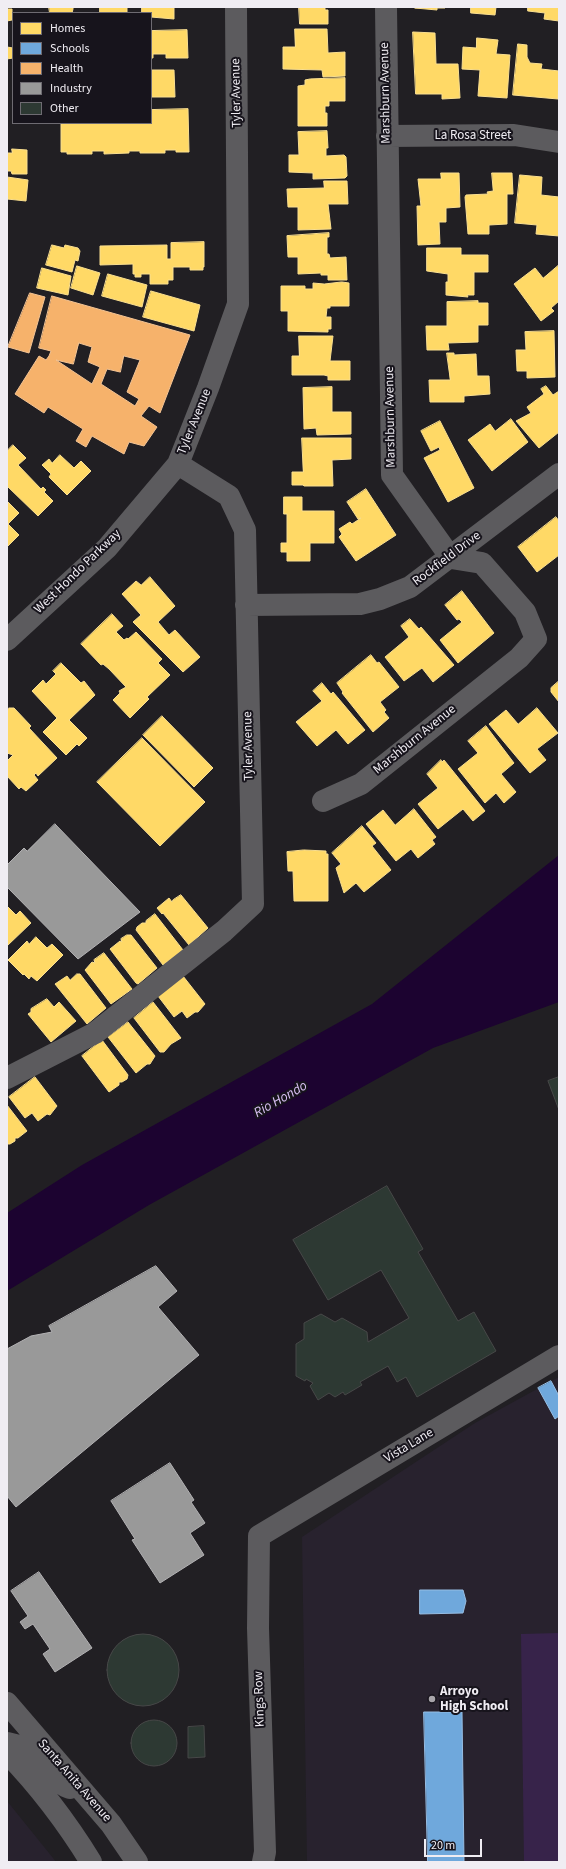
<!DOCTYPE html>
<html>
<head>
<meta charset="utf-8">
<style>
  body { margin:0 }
  #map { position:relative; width:566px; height:1869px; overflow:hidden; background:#211f23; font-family:"Source Sans 3",sans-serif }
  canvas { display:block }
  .frame { position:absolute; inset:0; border:8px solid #f0edf3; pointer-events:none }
  .legend { position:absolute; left:12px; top:12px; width:140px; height:112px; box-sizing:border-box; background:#17141c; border:1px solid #6e6b72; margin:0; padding:5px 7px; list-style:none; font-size:12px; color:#f0edf3 }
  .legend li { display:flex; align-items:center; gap:8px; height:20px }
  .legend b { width:20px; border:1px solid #6e6b72 }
  .scale { position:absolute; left:424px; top:1839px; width:58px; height:18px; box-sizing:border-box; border:2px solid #f0edf3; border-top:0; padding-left:5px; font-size:12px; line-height:14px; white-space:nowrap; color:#f0edf3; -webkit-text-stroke:3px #17141c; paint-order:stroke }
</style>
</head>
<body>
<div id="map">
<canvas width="566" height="1869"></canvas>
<div class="frame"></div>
<ul class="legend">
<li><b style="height:11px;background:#ffd966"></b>Homes</li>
<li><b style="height:11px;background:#6fa8dc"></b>Schools</li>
<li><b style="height:11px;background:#f6b26b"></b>Health</li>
<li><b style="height:11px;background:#999"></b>Industry</li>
<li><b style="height:11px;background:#2d3933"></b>Other</li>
</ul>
<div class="scale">20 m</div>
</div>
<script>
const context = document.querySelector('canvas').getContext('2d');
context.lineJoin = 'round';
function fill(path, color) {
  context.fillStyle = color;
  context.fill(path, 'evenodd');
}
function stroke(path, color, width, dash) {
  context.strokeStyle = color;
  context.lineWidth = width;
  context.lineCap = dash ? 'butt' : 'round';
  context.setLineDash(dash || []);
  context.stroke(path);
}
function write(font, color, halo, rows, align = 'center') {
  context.font = font + ' "Source Sans 3",sans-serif';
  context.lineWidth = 4;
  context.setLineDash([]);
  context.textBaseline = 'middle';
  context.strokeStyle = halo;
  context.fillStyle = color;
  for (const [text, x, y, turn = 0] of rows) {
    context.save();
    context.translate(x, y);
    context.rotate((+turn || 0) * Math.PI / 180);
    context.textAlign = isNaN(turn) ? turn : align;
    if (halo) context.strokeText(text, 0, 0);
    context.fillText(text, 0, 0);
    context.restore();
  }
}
fill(new Path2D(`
  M559,1377V1862H307L302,1537L475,1423Z
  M7,1801L53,1858L56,1862H7Z`), '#28222e');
fill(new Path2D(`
  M559,1633V1862H524L521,1634Z`), '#37234a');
fill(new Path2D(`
  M559,855V1002L433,1048L149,1205L7,1291V1213L82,1165L372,1004Z`), '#1c0330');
const homes = new Path2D(`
  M49,7H73V9L72,13H50Z
  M100,7H127V13H100Z
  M142,7H174V19L151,17V13H142Z
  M299,7H325V10H328V24H300Z
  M445,7V8H437V10L415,8Z
  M471,7H496L495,15L471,13Z
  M528,7H559V21L544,19L545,13L528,11Z
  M7,9H12V20L7,21V29Z
  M295,29H327L328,53L345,52V76L323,77L322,70L283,69V47H295Z
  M187,30L188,58H166V54H153V58H151V31Z
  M413,32L435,33L436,64H458L460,98L442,99V94H416Z
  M477,38L498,40L496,54L510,55L507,98L478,96L480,70L462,69L463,47L476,48Z
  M518,44L527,45V57L530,63L542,64L541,69L559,71L558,99L513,95Z
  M7,47L13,48V58L7,59Z
  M151,70H174L175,97H151Z
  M345,78V101H329V106H325V113H327V126H298V86L305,85V80L310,79Z
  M188,109L189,152H176V150H165V153H140V151H129V153L104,154V151H92V154H67V152H61V123H151V110Z
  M327,131L328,148H326V156L344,155L346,157L347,176L345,178L313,179V173L289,172V155H299L298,132Z
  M12,149L27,150V174H12L11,171H7V153H12Z
  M441,173H459L460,207L446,208V222H439L440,244L418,245L417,206H421L418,179H441Z
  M492,173H512L513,194H507V224L489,225V234H468L465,197L466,195L488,194L487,192L493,191Z
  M520,175L542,177L541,195L559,197V236L536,234L537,225L515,223Z
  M7,177L28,180L26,201L7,199Z
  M324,181H347L348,204H328L331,229L298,230V207H288L287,189L324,188Z
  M329,233V237H327V254H329L330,258L346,257L347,280H328V275H321V273L298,274V257H288L287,236Z
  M204,242V267H203V270H190V267H173V280H168V284H150V274H141V277H135V274H133V264L100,265V246L167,245V259H171V243Z
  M52,245L64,248L65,245L78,248L80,251L78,261L75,260L72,272L46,265Z
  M427,248H461V255H488V272H474V295H467L468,297L446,295V282H448V274L427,271Z
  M559,265V301L551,308L554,311L541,321L514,284L535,268L543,278Z
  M77,266L100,273L93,295L71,288Z
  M42,268L71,276L68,295L37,288Z
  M108,274L147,285L142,307L102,296Z
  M342,282L349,283V306H330V308H327L326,317H331V329H328V332L288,331V311H281V286H305V289H313V283L324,284Z
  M151,291L200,305L194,331L143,317Z
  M478,301V303H488V325H478V342L448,343L449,350H427L426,326H447V302Z
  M554,331L555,377L527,378V371H517L516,350H526L525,332Z
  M299,336H333L330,361H350V380H328V376L324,375H292V356H299Z
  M447,353H454V355L476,354L477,376H489L490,394L464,396V402H430L429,380H450Z
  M546,386L553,395L559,391V432L539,448L516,421L531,413L527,407L544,394L541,389Z
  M332,387V412H351V434L317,435L316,428L304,429L303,388Z
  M511,419L528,442L492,471L468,440L490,424L495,431Z
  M440,421L474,488L448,502L424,458L440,450L439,447L431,451L421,431Z
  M302,438H351V459L332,460L333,486H304L303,485H292V472H303Z
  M13,445L26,458L18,465L41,489L43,487L46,490L44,492L53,501L38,516L7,486V451Z
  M60,455L74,468L81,461L91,471L67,495L49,477L51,474L42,465L49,459L52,463Z
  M366,489L396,535L356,561L339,537L342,534L339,529L350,522L352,524L361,518L358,519L347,502Z
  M284,497H302V511H334V543H310V561H287V552H281V543H287V514H284Z
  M7,501L19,513L8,524L19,535L7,547Z
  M556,517L559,521V555L537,572L518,547Z
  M150,577L175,606L158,622L169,635L175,630L200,657L183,672L133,622L141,615L122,594L136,581L141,585Z
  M462,591L494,633L458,663L440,640L462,622L459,619L457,620L445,605Z
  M112,614L123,626L116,632L124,640L127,638L128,639L136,632L162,659L158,663L170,675L147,697L149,699L130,718L113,700L120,693L119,691L126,687L109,669L103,664L101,665L81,644Z
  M410,619L419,629L421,627L454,665L433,682L422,668L404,681L385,657L409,637L401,626Z
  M371,655L377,663L379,662L399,687L380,702L386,710L384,712L389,718L373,732L342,693L343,692L337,683Z
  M61,663L81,683L84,681L95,695L69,720L87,738L79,746L77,744L66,755L43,732L57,718L32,691L43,680L46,684L56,674L53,671Z
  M559,681V702L551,692V688Z
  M322,683L331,694L333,692L365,730L348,744L336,730L317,746L296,722L322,701L313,691Z
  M9,708H14L31,726L29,728L57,758L38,776L36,773L34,775L38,780L26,791L21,787L19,789L7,776V761L13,755L7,753V710Z
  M537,708L558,733L537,749L546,760L530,773L489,724L506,710L518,724Z
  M162,716L213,768L194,787L143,735Z
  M486,726L514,763L501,774L516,792L504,803L496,793L485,803L458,769L478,753L468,741Z
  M142,738L205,802L160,846L97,782Z
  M441,760L442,762L444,760L485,811L473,821L463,809L438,829L418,804L438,788L427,774Z
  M414,809L436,837L432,840L435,844L418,858L411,849L396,861L366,824L383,810L395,825Z
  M362,826L376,843L372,846L391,870L364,892L356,883L344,893L336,868L341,864L332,853Z
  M304,850L326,851V854H328V901H294L293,871H288L287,852Z
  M181,895L208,928L189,945L163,913L162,914L157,908L169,898L172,902L173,900Z
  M7,906L16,915L20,911L31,923L7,946Z
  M155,914L183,950L163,965L136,930L137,927L142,923H146V921Z
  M127,935H131L157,968L138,984L136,983L110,949L120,941L122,942L121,939Z
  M36,937L47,948L52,944L63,955L37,981L31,976L29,979L24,974L23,975L8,960L27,941L29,944Z
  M104,953L132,989L111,1004L85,970L92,962L95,963L94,960Z
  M77,974H80L106,1008L87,1024L55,984L67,976L70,980Z
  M183,976L205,1004L198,1012H195L187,1018L182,1011L174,1017L158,996Z
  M47,999L54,1007L59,1002L76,1021L51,1042L28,1014L31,1012V1009Z
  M153,1002L181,1038L171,1044L164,1052H160L134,1018Z
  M128,1022L155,1056L150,1064H147L136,1073L108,1037Z
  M102,1040L128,1075L127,1079L122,1082H119V1085L109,1092L82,1056Z
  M35,1077L57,1106L50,1115L47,1114L38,1121L32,1113L25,1118L9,1097Z
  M7,1105L27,1131L18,1138H15V1141L10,1144H7Z`);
fill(homes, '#ffd966');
stroke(homes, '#fadf90', 1);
const schools = new Path2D(`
  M551,1381L559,1396V1416L555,1419L538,1388Z
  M420,1590H463L466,1601L463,1613L420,1614Z
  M424,1712H462L464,1862H428Z`);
fill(schools, '#6fa8dc');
stroke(schools, '#96bde3', 1);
const health = new Path2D(`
  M30,293L45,297L29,353L8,347Z
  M52,296L190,335L160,413L149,406L141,416L157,427L144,446L129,442L124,454L92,436L86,447L76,441L83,429L48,407L44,413L15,394L39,356L46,360L49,356L51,351L39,348ZM79,343L92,347L88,362L100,367L92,384L56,360L73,364ZM124,356L140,360L127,392L139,399L135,406L101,384L107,369L120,372Z`);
fill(health, '#f6b26b');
stroke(health, '#f4c494', 1);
const industry = new Path2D(`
  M55,824L140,912L78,959L7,887V865L24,848L27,851Z
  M156,1266L177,1291L158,1307L199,1355L16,1507L7,1496V1349L31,1336L52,1332L49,1326Z
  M170,1463L194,1500L191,1502L205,1523L190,1533L204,1555L160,1583L132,1540L135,1539L111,1501Z
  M39,1572L92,1648L55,1672L43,1654L50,1649L33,1624L25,1629L20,1622L28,1616L11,1591Z`);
fill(industry, '#999');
stroke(industry, '#b3b2b4', 1);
const building = new Path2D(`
  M559,1077V1110L548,1081Z
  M387,1186L423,1249L418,1252L458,1321L474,1312L496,1351L417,1397L406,1377L397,1382L388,1366L360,1382L362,1385L345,1395L343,1392L335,1397L329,1393L318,1400L310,1386L313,1383L306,1379L305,1381L296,1376V1344L304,1339V1323L321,1314L335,1322L342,1318L367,1332L368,1342L409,1318L381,1270L328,1300L293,1240Z
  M107 1670a36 36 0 1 1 72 0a36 36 0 1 1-72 0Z
  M131 1743a23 23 0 1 1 46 0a23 23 0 1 1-46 0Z
  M204,1726L205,1757L188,1758V1727Z`);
fill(building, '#2d3933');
stroke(building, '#474848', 1);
stroke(new Path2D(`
  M387,136L514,135L559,142
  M246,605L360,604L380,599L410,587L559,474
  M7,640L107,548L178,464L208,388L238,304L236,7
  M323,801L361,784L519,658L536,639L525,612L482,563L451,558L392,475L386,7
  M7,1078L95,1033L224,931L253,904L245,530L229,496L178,464
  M263,1862L265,1852L258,1628L259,1536L559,1356`), '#5c5b5e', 22);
stroke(new Path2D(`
  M7,1703L111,1824L137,1862
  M7,1743L23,1747L45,1771L65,1786L70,1788
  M7,1753C39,1786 67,1823 91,1862`), '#5d5c5f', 22);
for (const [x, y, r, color] of [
  [432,1699,4,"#a8a5aa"]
]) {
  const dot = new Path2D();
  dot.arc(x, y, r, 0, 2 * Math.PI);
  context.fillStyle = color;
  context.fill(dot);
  stroke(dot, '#17141c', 1.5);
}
write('13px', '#f0edf3', '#17141c', [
  ["Tyler Avenue",237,93,-91],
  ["Marshburn Avenue",386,93,-91],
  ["La Rosa Street",473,136],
  ["Marshburn Avenue",391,417,-91],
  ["Tyler Avenue",195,422,-68],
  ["Rockfield Drive",447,559,-37],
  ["West Hondo Parkway",78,572,-44],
  ["Marshburn Avenue",415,740,-39],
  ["Tyler Avenue",249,746,-91],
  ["Vista Lane",409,1446,-31],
  ["Kings Row",260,1699,-92],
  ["Santa Anita Avenue",74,1781,49]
]);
write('bold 13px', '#f0edf3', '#17141c', [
  ["Arroyo",440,1692],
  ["High School",440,1707]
], 'left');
write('italic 14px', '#d9c0f4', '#17141c', [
  ["Rio Hondo",281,1100,-30]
]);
</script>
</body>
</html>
